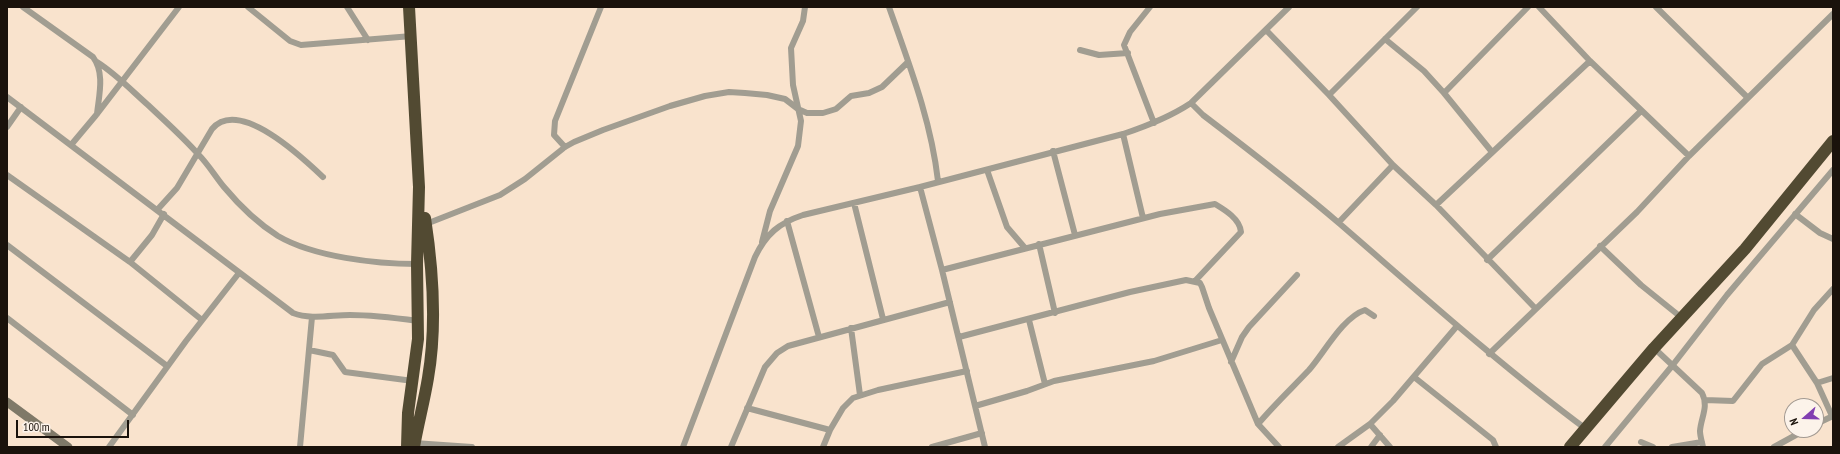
<!DOCTYPE html>
<html>
<head>
<meta charset="utf-8">
<style>
  body { margin:0 }
  #map { position:relative; width:1840px; height:454px; overflow:hidden; background:#f9e3cd; font-family:"PT Sans Narrow",sans-serif }
  canvas { display:block }
  .frame { position:absolute; inset:0; border:8px solid #1a120b; pointer-events:none }
  .north { position:absolute; left:1784px; top:398px; width:40px; height:40px; box-sizing:border-box; background:#fcf3ea; border:1px solid #a29991; border-radius:50%; rotate:250deg; font-size:11px; font-weight:700; line-height:16px; text-align:center; color:#1a120b }
  .north::after { content:''; display:block; margin:auto; width:14px; height:18px; background:#813eb1; clip-path:polygon(50% 0,100% 100%,50% 72%,0 100%) }
  .scale { position:absolute; left:16px; top:420px; width:113px; height:18px; box-sizing:border-box; border:2px solid #1a120b; border-top:0; padding-left:5px; font-size:12px; line-height:14px; white-space:nowrap; color:#1a120b; -webkit-text-stroke:3px #fcf3ea; paint-order:stroke }
</style>
</head>
<body>
<div id="map">
<canvas width="1840" height="454"></canvas>
<div class="frame"></div>
<div class="north">N</div>
<div class="scale">100 m</div>
</div>
<script>
const context = document.querySelector('canvas').getContext('2d');
context.lineJoin = 'round';
function stroke(path, color, width, dash) {
  context.strokeStyle = color;
  context.lineWidth = width;
  context.lineCap = dash ? 'butt' : 'round';
  context.setLineDash(dash || []);
  context.stroke(path);
}
stroke(new Path2D(`
  M23,7L93,57C105,73 99,95 97,114
  M248,7L290,41L301,45L412,36
  M347,7L368,40
  M889,7C909,64 931,120 938,181
  M1150,7L1130,32L1124,45L1154,123
  M1539,7L1590,61L1689,156
  M1656,7L1747,97
  M1266,30L1329,95L1393,165L1436,205L1535,308
  M1385,39L1424,71L1444,93L1492,152
  M1080,50L1099,55L1128,53
  M97,62C116,74 131,90 148,105C165,121 183,137 198,154C208,164 215,176 224,187C239,205 259,224 278,236C314,257 376,264 417,264
  M1444,93L1528,7
  M1329,95L1417,7
  M7,97L293,313C311,320 331,315 350,315C373,315 396,318 418,321
  M1191,103L1203,115C1249,150 1296,186 1340,224C1421,294 1500,365 1586,429
  M7,127L21,107
  M1123,134L1143,218
  M71,145L97,114L179,7
  M565,147L554,135L555,121L601,7
  M1053,151L1075,235
  M987,170L1007,227L1025,248
  M7,175L130,262L202,320
  M920,187L942,270L985,447
  M854,203L883,319
  M1436,205L1590,61
  M158,209L177,188L212,129C239,97 303,158 323,177
  M1795,214L1820,233L1833,239
  M787,221L819,337
  M1339,222L1393,165
  M426,224L500,195L525,179L565,147L574,142L603,130L670,106L705,96L729,92L745,93L767,95L785,99L798,109L807,113H823L836,109L851,96L869,93L882,87L908,62
  M762,242L770,211L798,146L801,121L793,85L791,48L803,21L805,7
  M1039,244L1055,313
  M7,245L167,366
  M1600,246L1641,285L1682,318
  M1487,260L1641,111
  M130,262L152,235L164,214
  M942,270L1160,214L1215,204C1225,210 1240,219 1241,232L1195,281
  M7,318L133,415
  M1029,320L1045,384
  M851,328L860,395
  M959,337L1130,292L1186,280L1200,283L1202,287L1209,308L1258,424L1279,447
  M1792,345L1817,383L1832,416
  M1654,348L1702,393C1709,407 1701,417 1700,431C1700,436 1702,442 1703,447
  M309,350L333,355L345,372L413,381
  M1489,354L1637,212L1689,156L1833,14
  M1231,362L1242,337L1249,327L1297,275
  M1414,377L1493,440L1496,447
  M1817,383L1833,378
  M1705,400L1733,401L1762,364L1792,345L1814,310L1833,289
  M975,406L1027,391L1054,381L1154,361L1222,340
  M747,408L830,430
  M1258,424C1274,405 1292,388 1309,370C1324,353 1343,317 1365,310L1374,316
  M1370,424L1390,447
  M1816,424L1833,416
  M1641,442L1653,447
  M414,443L472,447
  M109,447L186,341L239,273
  M300,447L312,317
  M683,447L755,257C766,234 779,223 803,215L920,187L1123,134C1147,126 1170,117 1191,103L1289,7
  M731,447L765,367L777,353L788,346L950,302
  M823,447L830,430L843,408L853,398L878,390L967,371
  M932,447L982,433
  M1338,447L1370,424L1393,401L1457,326
  M1371,447L1380,435
  M1605,447L1672,366L1727,295L1833,170
  M1672,447L1702,442
  M1774,447L1805,430`), '#a19d91', 6);
stroke(new Path2D(`
  M7,402L68,447`), '#7f7968', 9);
stroke(new Path2D(`
  M407,447L408,413L418,339L417,264L419,187L409,7
  M414,447C418,424 424,402 428,378C437,326 433,270 425,218
  M1570,447L1654,348L1745,249L1833,141`), '#524a32', 12);
</script>
</body>
</html>
